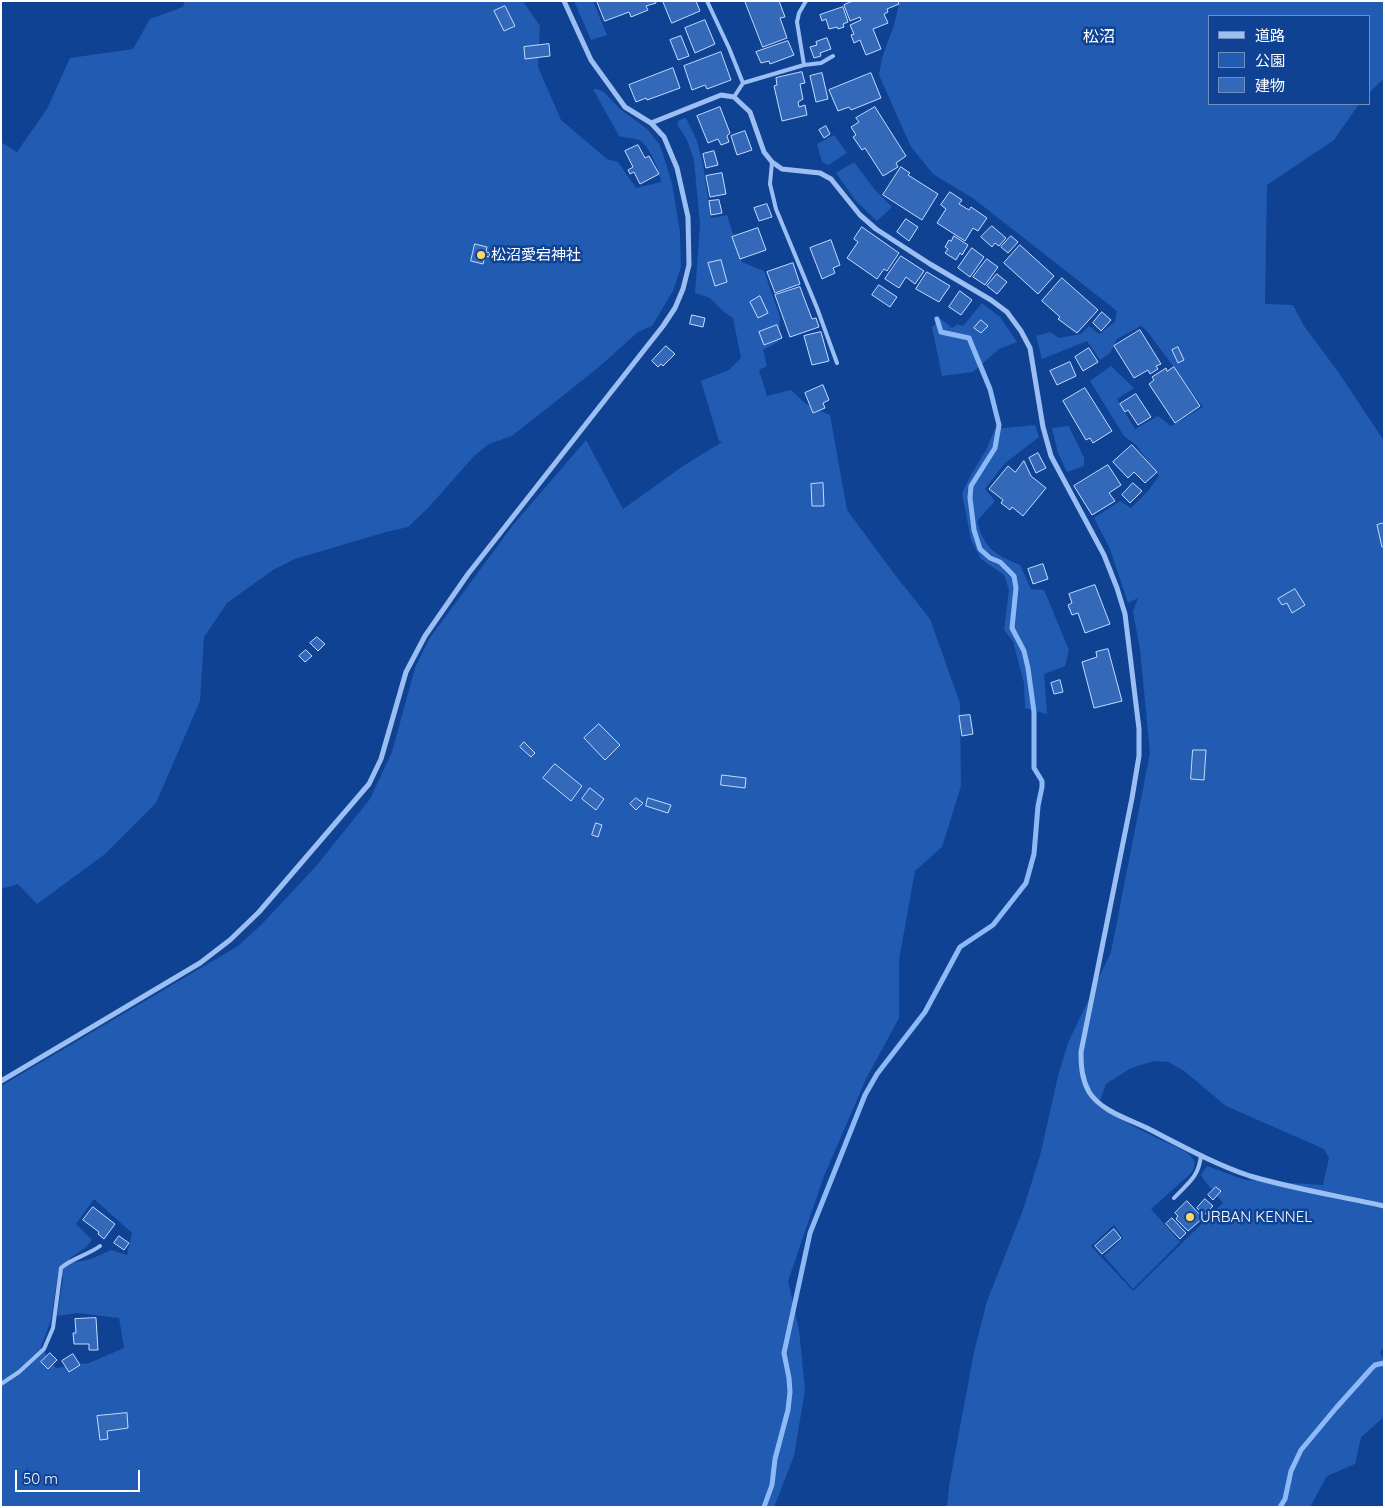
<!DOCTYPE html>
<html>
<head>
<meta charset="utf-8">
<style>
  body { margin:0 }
  #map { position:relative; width:1385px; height:1508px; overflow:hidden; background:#104293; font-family:Quicksand,"Noto Sans JP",sans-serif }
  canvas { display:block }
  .frame { position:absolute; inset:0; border:2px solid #fff; pointer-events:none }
  .legend { position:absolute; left:1208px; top:15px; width:162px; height:90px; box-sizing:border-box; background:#104293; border:1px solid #708ebe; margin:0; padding:6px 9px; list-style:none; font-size:15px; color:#fff }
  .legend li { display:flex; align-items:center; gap:10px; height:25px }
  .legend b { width:25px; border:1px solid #708ebe }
  .scale { position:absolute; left:15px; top:1470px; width:125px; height:22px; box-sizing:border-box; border:2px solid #fff; border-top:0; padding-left:6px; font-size:15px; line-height:18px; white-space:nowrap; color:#fff; -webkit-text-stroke:4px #104293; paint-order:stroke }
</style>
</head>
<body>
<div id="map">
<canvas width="1385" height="1508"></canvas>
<div class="frame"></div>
<ul class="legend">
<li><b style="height:6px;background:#9cbff3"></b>道路</li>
<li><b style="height:14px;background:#215bb2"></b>公園</li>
<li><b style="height:14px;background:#3469ba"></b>建物</li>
</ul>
<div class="scale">50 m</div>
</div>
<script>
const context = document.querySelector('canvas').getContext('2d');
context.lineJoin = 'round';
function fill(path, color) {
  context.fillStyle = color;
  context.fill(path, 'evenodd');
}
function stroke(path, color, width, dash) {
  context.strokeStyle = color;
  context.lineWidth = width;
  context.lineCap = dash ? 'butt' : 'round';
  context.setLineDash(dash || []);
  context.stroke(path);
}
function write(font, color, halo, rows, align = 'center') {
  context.font = font + ' Quicksand,"Noto Sans JP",sans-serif';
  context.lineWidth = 5;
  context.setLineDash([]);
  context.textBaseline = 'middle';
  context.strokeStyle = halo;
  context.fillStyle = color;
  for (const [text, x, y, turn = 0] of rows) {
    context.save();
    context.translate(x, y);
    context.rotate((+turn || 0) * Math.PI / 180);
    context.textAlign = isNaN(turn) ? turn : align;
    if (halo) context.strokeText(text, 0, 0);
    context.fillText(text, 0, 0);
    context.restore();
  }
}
fill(new Path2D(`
  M185,1H523L540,26L538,67L561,120L607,159L618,162L636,188L661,182C660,172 649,144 639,140C633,138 625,138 619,136L593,89H597L604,92L620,109L647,129L660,145L672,183L680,232L681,267L673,291L652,326L638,332L599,367L512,436L489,444L474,456L429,507L408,527L386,532L295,559L273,570L227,603L204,637L200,701L156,803L105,854L37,904L18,884L1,889V142L17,152L47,109L70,58L133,49L150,19L183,7Z
  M574,1H593L607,35L591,40Z
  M900,1H1384V78L1369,93V16H1209V104H1359L1334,140L1267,185L1265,304L1293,305L1304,326L1339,373L1384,441V1348L1380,1352L1384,1362V1417L1361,1437L1355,1464L1327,1476L1310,1507H947L949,1486L974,1352L987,1301L1023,1210L1040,1156L1058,1076L1068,1043L1111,952L1150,753L1140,649L1133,612L1138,598L1128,603L1110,549L1094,518L1120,501L1131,508L1148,491L1159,476L1136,445L1124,436L1090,381L1111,366L1134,388L1117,399L1135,429L1158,416L1171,426L1203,407L1147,331L1141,326L1117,339L1110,353L1100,360L1087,341L1042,359L1036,336L1050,332L1059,338L1081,334L1089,326L1099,334L1115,322L1117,311L974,199L933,174L911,147L879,75L882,58L894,25ZM1154,1061L1168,1062L1183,1070L1226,1106L1324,1149L1329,1158L1323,1185L1245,1180L1207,1166L1201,1175L1204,1180L1223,1203L1133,1291L1091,1246L1114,1225L1123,1238L1104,1256L1133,1289L1180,1242L1151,1209L1188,1176C1193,1171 1197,1166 1193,1159C1188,1149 1163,1142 1153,1136C1134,1127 1116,1117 1098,1106L1106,1084L1131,1068Z
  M686,118L697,141L703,165L711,218L727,215L742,262L764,271L780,317L778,342L763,350L767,366L759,370L767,396L791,390L806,404L830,415L847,510L892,571L930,619L960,703L961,786L942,847L915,871L899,960V1018L866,1079L824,1176L788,1281L799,1330L805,1390L794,1456L774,1507H1V1086L238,946L261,925L317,865L370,799L392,752L415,668L429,639L513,525L586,440L623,509L683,466L722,442L719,441L701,381L729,370L741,358L733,318L724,312L710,298L695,293L700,225L694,160L687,140L677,124L679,120ZM94,1199L132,1233L127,1255L111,1250L91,1259L72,1263L70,1258L84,1249L92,1240L76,1224ZM58,1274L63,1278L57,1316L77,1313L119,1318L124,1348L89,1363L56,1368L41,1347L51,1320Z
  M834,135L847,153L828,165L822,162L817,144Z
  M854,162L875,190L892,207L877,221L855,200L836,173Z
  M982,303L1000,317L1017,342L999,349L973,372L942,376L932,327L941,319L952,328L957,324L963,326Z
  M1035,425L1039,437L1004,464L985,489L995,501L977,521C984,548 995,555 1020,565L1031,589L1044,590L1069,650L1065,666L1044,674L1047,714L1025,708L1024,683L1013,641L1004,630L1009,590L1004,575L981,559L971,540L962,493L971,475L986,450L995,429Z
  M1069,426L1084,458V466L1067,472L1058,453L1052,428Z`), '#215bb2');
stroke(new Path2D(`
  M764,1507L772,1485L775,1459L788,1410L790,1392L789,1378L784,1353L810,1233L865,1095L877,1074L925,1012L960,947L993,925L1026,883L1034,854L1038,806L1042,787V781L1034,768V712L1028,668L1024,651L1012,628L1016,588L1014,576L1000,562L990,558L980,549L974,530L970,498L971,486L995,448L999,425L990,389L969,338L941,332L937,319
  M1280,1507L1285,1499L1291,1471L1301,1450L1336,1408L1371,1369L1375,1365L1384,1363`), '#8eb9f7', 5);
const building = new Path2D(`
  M597,1H656V3L646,6L648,10L631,17L629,12L605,21Z
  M663,1H696L700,11L672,23Z
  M745,1H779L785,17L780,18L787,38L763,47Z
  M853,1H898L899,4L887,9L888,12L884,14L888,23L873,29L881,49L866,55L860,40L854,43L851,35L854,34L850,25L861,20L860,17L850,21L844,5Z
  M505,6L515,26L504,31L494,11Z
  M843,7L848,22L843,24L844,27L838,29L837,27L829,29L826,19L822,21L820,15Z
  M705,20L715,44L695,53L685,28Z
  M681,36L689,56L678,60L670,40Z
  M827,38L831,49L820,53L821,56L814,58L810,47L817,45L816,42Z
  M788,41L794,55L770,64L769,61L761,63L756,52Z
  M549,44L550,56L525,59L524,47Z
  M721,52L731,80L707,89L705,85L692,90L684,66Z
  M673,68L680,88L647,100L646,98L636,102L629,85Z
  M802,72L805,83L800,84L803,99L798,102L799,107L805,105L807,115L782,121L774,86L777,85L776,78Z
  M822,73L828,99L816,102L810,76Z
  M871,73L881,98L851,110L849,107L838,111L829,90Z
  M720,107L730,133L727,136L729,142L721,145L718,139L708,143L697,116Z
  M875,107L906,156L896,163L898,167L883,176L865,148L862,150L853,137L856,135L851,127L859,122L856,118Z
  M826,126L830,134L824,138L819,130Z
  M745,131L752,150L737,155L731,136Z
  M638,145L645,158L649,156L659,174L640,184L634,172L630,174L628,170L633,167L625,151Z
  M714,151L718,165L706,168L703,154Z
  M901,167L910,173L908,175L938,194L922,220L883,195Z
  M722,173L726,194L710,197L706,176Z
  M950,192L962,200L959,204L969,210L971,207L987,218L978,231L973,228L965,241L937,223L946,209L941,205Z
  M719,200L722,213L711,215L709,201Z
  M767,204L772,217L759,221L754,208Z
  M906,219L918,227L909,241L897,232Z
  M992,226L1006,238L999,246L995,243L992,247L981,237Z
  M862,227L899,253L887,271L884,269L877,279L847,258L858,242L854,239Z
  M758,228L766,250L740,259L732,237Z
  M954,236L968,245L962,255L960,253L956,260L945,253L948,249L945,247L949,240L951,241Z
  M1011,236L1018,242L1008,253L1001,247Z
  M831,240L840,265L833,268L835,273L822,279L810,248Z
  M475,244L487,247L486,252L490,253L489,257L485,256L483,264L471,261Z
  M1020,245L1054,276L1038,294L1004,263Z
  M972,248L984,257L970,277L958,268Z
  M901,256L924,271L915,284L906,277L899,288L885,279Z
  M987,259L998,267L985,285L973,277Z
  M721,260L727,282L715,286L708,263Z
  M793,263L800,284L775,293L767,272Z
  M927,272L950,286L939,302L916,289Z
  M997,274L1007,282L997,294L987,286Z
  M1062,278L1098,310L1077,333L1058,319L1060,317L1042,301Z
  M879,285L897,297L890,307L872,295Z
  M800,287L812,319L816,318L819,327L790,337L775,295Z
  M960,291L972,300L961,315L949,307Z
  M760,296L768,313L758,318L750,302Z
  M1102,312L1111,320L1101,331L1093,323Z
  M692,315L705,318L703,327L690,324Z
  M981,320L988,326L981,333L974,328Z
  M777,325L782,338L764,345L759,332Z
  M1140,330L1161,364L1156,366L1158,369L1150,374L1148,370L1134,378L1114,346Z
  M821,332L829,361L812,365L804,336Z
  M666,346L675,354L663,366L661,364L658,367L652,361Z
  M1178,347L1184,360L1178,363L1172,350Z
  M1089,348L1098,362L1083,371L1075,357Z
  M1070,362L1076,376L1057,385L1050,371Z
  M1174,367L1200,406L1175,423L1149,384L1154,380L1152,377L1166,368L1167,371Z
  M823,385L829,400L823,403L825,408L813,413L805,393Z
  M1085,388L1112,431L1093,443L1090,438L1086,440L1063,401Z
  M1136,394L1151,417L1138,425L1128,410L1125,412L1120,404Z
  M1132,445L1157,472L1145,483L1134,472L1128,478L1113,462Z
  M1038,453L1046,468L1036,473L1029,458Z
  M1024,461L1031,476L1046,488L1023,516L1012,507L1010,510L1001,503L1003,500L989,489L1008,466L1015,472Z
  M1108,465L1121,485L1109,493L1115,501L1092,515L1074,486Z
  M823,483L824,506H812L811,484Z
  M1133,483L1142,491L1130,503L1122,495Z
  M1384,523V546L1382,547L1377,525Z
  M1043,564L1048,579L1033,584L1028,569Z
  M1095,585L1110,624L1085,633L1078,613L1072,615L1068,605L1072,603L1069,594Z
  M1295,589L1305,605L1292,613L1287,603L1282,605L1278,599Z
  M317,637L325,644L318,651L310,643Z
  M1108,649L1122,701L1094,708L1082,662L1097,657L1096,652Z
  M306,650L312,656L305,662L299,656Z
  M1060,680L1063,692L1054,694L1051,683Z
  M970,715L973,734L962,736L959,716Z
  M599,724L620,745L605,760L584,738Z
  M524,742L535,753L531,757L520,747Z
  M1193,750H1206L1204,780L1191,779Z
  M555,764L582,786L571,801L543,778Z
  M722,775L746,778L745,788L721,785Z
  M590,788L604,799L596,810L582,799Z
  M636,798L643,803L636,810L630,804Z
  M648,798L671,805L668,813L646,806Z
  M596,823L602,825L598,837L592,835Z
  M1216,1187L1221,1191L1213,1200L1208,1195Z
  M1205,1199L1213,1206L1204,1215L1197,1208Z
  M1187,1201L1203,1218L1188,1231L1176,1219L1178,1216L1175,1213Z
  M93,1207L115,1224L104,1239L98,1234L99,1232L83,1220Z
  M1172,1218L1186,1233L1180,1239L1166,1224Z
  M1114,1229L1121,1238L1102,1254L1095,1246Z
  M119,1236L129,1243L124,1250L114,1243Z
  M96,1318L98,1350H89V1344H74L73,1333H76L75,1319Z
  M50,1353L57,1360L48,1369L41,1362Z
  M73,1354L80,1365L69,1372L62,1361Z
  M127,1413L128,1428L107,1431L108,1439L100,1440L97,1416Z`);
fill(building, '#3469ba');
stroke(building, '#c4dbfe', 1);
stroke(new Path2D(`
  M707,1L729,48L743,83
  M804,65L797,22L799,13L806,1
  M734,97L743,83L804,65L821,63L833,56
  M772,162L770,184L776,209L817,308L837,363
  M1174,1198C1188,1183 1199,1177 1201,1155
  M1,1384L19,1372L44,1349L53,1328L61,1268C72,1258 88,1255 100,1246`), '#9cbff3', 4);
stroke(new Path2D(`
  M651,123L721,95L734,97L750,112L764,152L772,162L782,169L820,173L831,179L860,215L876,229L930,264L991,300L1007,312L1021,331L1030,348L1043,427L1051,456L1104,555L1117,588L1125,614L1139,729V756L1132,798L1081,1052C1081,1067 1082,1079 1089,1092C1101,1111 1128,1119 1147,1128C1180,1145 1214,1164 1250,1176C1294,1189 1339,1196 1384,1206
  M1,1081L200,963L230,940L259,912L369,784L381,759L406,672L425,636L468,574L663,326L675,308L683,289L689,265L688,217L677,168L664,137L651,123L625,107L591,60L564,1`), '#9cbff3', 5);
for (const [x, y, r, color] of [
  [481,255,5,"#ffd95f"],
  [1190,1217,5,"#ffd95f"]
]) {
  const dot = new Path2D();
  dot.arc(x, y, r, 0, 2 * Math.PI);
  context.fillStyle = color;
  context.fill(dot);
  stroke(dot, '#104293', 2);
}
write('15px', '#fff', '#104293', [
  ["松沼愛宕神社",491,255],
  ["URBAN KENNEL",1200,1217]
], 'left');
write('16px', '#fff', '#104293', [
  ["松沼",1099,37]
]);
</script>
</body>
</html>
